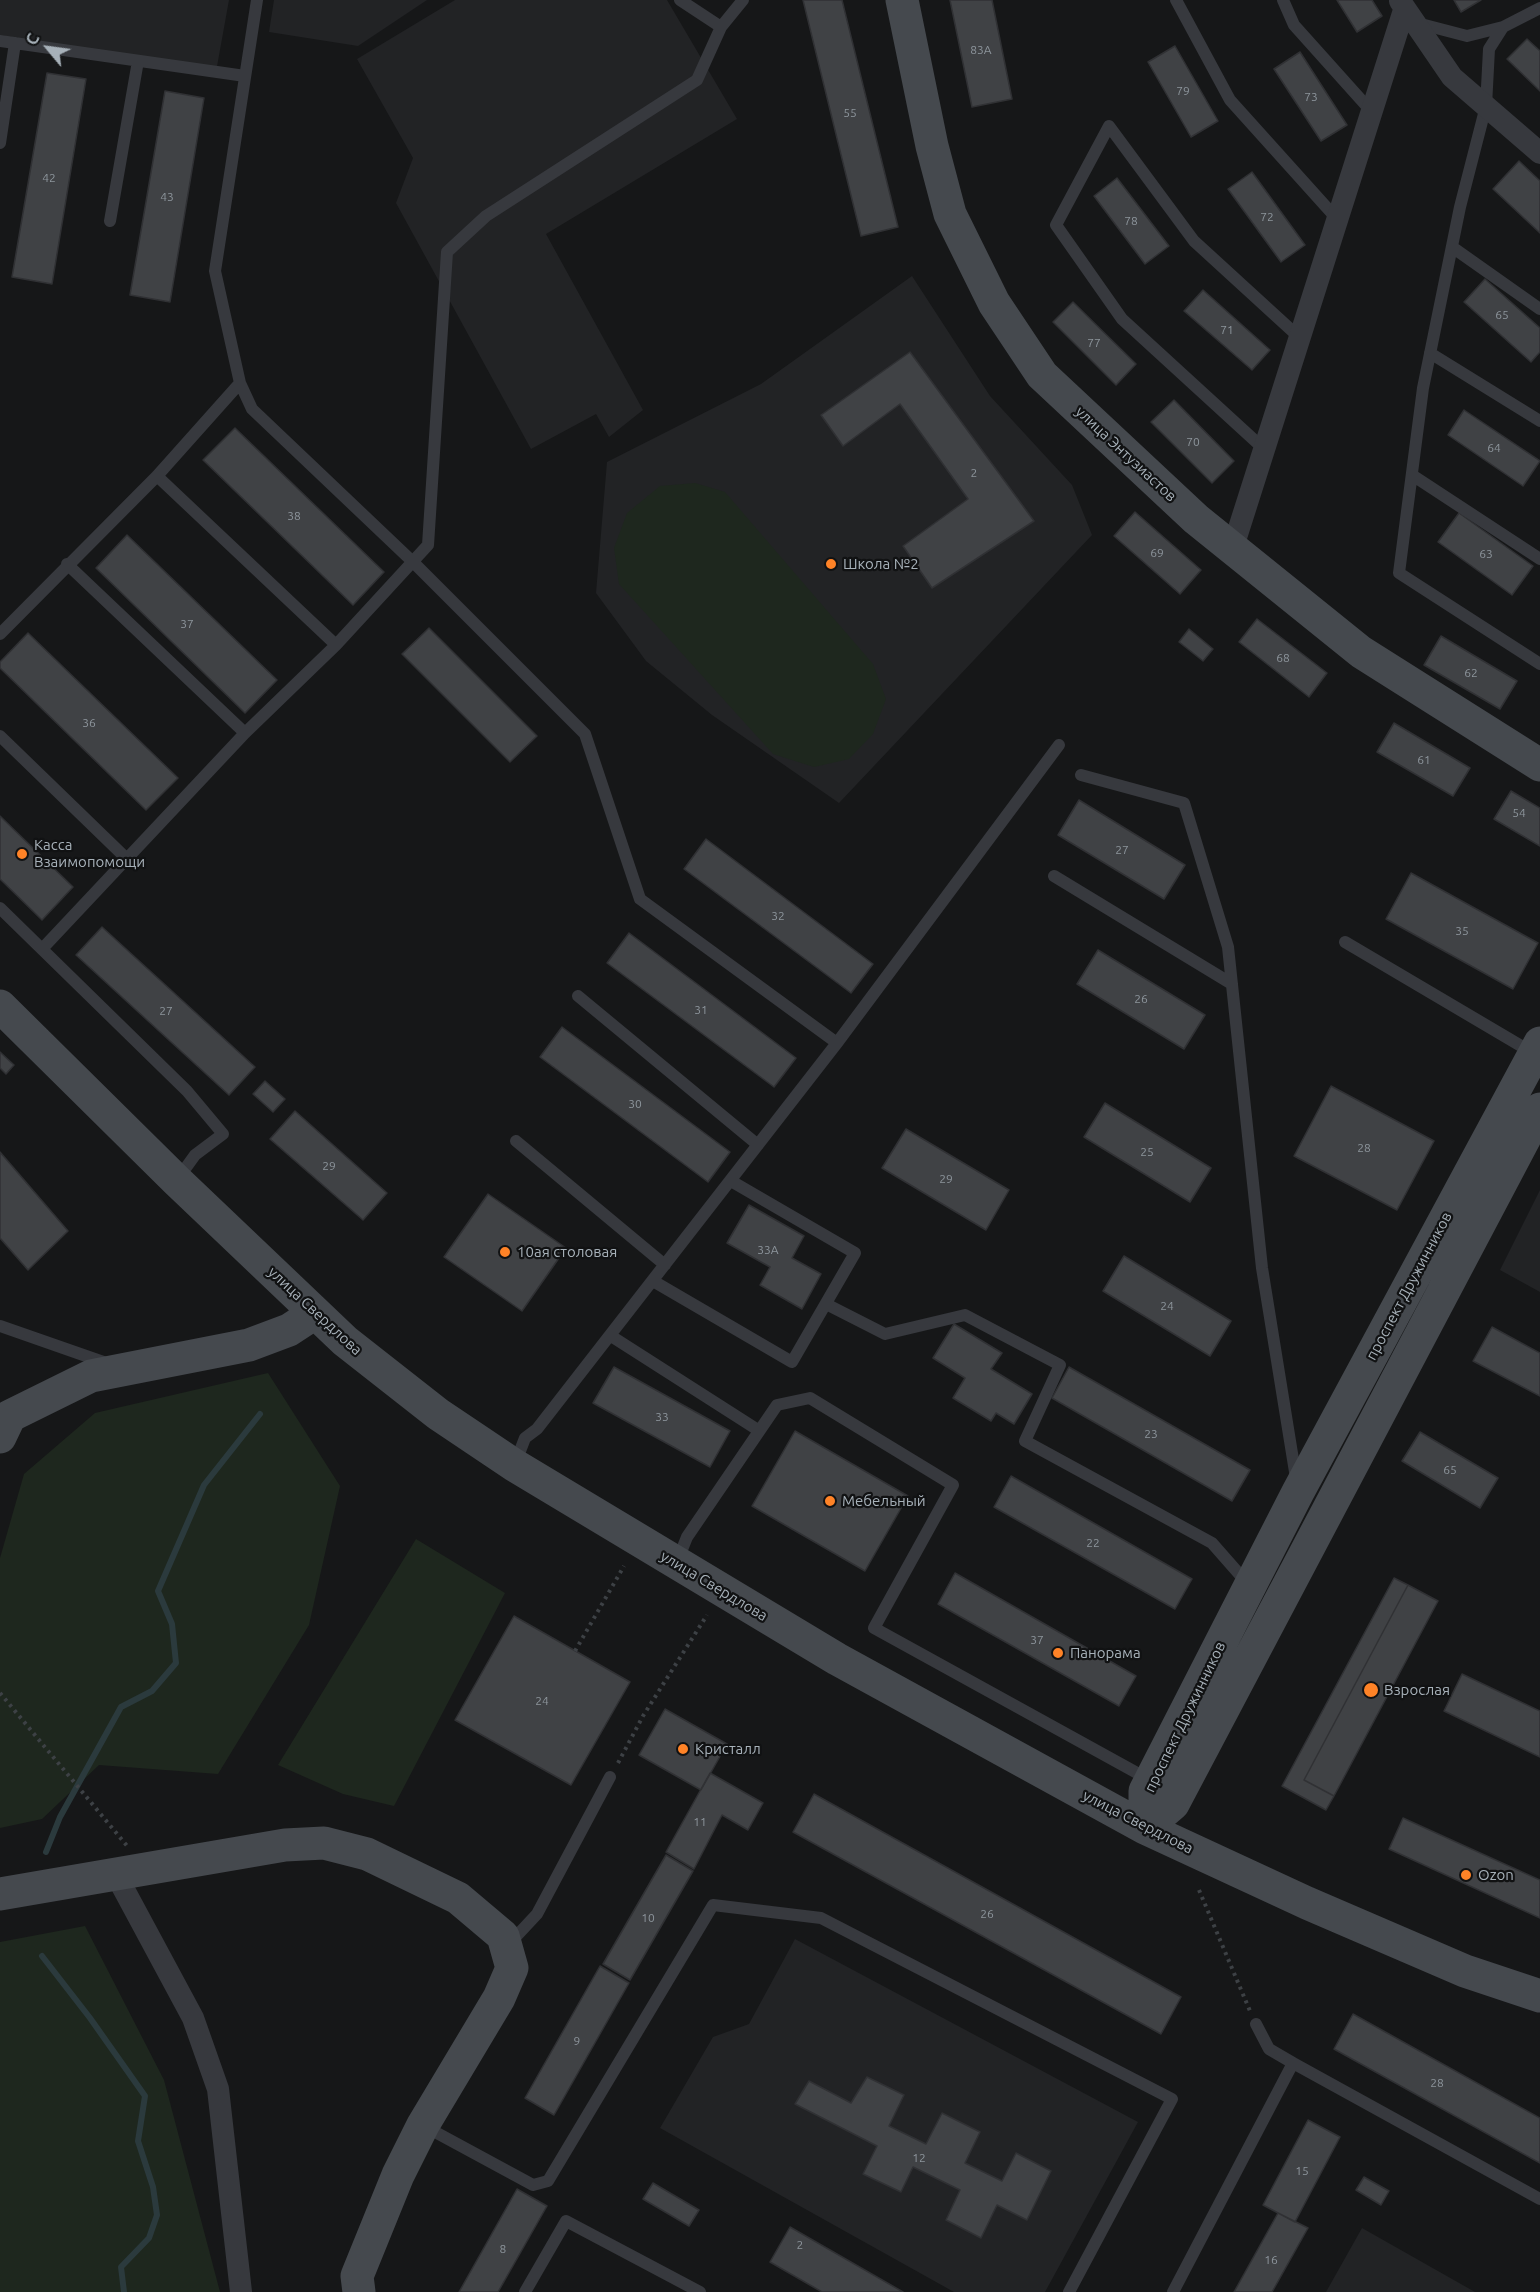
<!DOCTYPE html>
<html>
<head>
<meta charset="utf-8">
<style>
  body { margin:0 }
  #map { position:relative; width:1540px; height:2292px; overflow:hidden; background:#161718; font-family:Ubuntu,sans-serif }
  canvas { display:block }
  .north { position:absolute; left:18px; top:18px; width:60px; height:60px; -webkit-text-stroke:4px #111213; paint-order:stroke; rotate:299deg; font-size:16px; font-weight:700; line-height:24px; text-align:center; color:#a7b1b9 }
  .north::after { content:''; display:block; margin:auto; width:21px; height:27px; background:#a7b1b9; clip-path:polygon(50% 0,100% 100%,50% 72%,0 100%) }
</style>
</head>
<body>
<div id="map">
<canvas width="1540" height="2292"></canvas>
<div class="north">С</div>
</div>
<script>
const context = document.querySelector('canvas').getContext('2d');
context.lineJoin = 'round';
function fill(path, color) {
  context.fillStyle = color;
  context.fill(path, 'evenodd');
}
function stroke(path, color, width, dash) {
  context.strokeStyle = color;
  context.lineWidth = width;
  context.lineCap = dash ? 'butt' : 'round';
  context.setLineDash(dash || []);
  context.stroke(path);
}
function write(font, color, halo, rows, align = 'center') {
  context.font = font + ' Ubuntu,sans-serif';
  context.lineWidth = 4.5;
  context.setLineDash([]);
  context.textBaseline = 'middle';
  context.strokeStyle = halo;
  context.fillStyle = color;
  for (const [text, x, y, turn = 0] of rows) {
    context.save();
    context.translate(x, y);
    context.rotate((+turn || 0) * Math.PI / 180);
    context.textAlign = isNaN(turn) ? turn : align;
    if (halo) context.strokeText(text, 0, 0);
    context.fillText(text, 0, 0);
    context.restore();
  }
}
fill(new Path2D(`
  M0,0H229L216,72L0,35Z
  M274,0H427L358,46L269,32Z
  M455,0H667L737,119L546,234L643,410L609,437L596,414L531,449L396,203L413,158L357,59Z
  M912,276L990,396L1072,485L1092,535L839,803L712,715L646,661L596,593L607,462L761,384Z
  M1540,1190V1292L1500,1270Z
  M795,1939L1138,2122L1045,2292H954L660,2128L713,2037L749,2024Z
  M1362,2228L1475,2292H1326Z`), '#222325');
fill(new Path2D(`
  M695,483L725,492L873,664L886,699L873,734L849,759L814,767L773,754L619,584L614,548L627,513L660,486Z
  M268,1373L340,1486L309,1625L218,1774L99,1765L42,1819L0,1828V1558L24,1474L95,1413Z
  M416,1539L505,1593L394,1806L343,1794L278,1765Z
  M85,1926L164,2080L220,2292H0V1942Z`), '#1e271e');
stroke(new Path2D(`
  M46,1852L60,1817L121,1707L152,1691L176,1663L172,1624L158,1591L204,1485L260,1414
  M42,1956L90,2018L145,2096L138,2141L153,2187L157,2215L149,2238L121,2267L124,2292`), '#2b3a3d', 6);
const building = new Path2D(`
  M803,0H842L898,227L861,236Z
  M950,0H992L1012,99L972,107Z
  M1337,0H1372L1382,16L1357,32Z
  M1454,0H1481L1461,12Z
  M1527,39L1540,51V91L1507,59Z
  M1175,46L1218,121L1191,137L1148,62Z
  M1300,52L1347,125L1321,141L1274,69Z
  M47,73L86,79L52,284L12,277Z
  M165,91L204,98L170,302L130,295Z
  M1519,161L1540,181V233L1493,189Z
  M1252,172L1305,245L1281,262L1228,189Z
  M1117,178L1169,246L1145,264L1094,196Z
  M1485,279L1540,328V352L1531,362L1464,302Z
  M1203,290L1270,350L1252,370L1184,311Z
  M1073,302L1136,364L1116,385L1053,322Z
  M910,352L1034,521L932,588L903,546L968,499L900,404L843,446L821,415Z
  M1174,400L1234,461L1212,483L1151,422Z
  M1464,410L1540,461L1523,486L1448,435Z
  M235,428L384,572L353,605L203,460Z
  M1135,512L1201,570L1180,594L1114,536Z
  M1459,513L1533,566L1512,595L1438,542Z
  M127,535L277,680L245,713L96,568Z
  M1257,619L1327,673L1309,697L1239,642Z
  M429,628L537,736L510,762L402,654Z
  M1189,629L1213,649L1203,661L1179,642Z
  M28,633L178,778L146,810L0,668V662Z
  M1441,636L1517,681L1500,709L1424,665Z
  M1394,723L1470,768L1453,796L1377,752Z
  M1511,791L1540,808V846L1494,819Z
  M1079,800L1185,865L1164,899L1058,835Z
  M0,816L73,887L42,920L0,879Z
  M706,839L873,964L851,993L684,869Z
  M1411,873L1538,943L1513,989L1386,919Z
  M102,927L255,1067L229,1095L76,955Z
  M629,933L796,1058L774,1087L607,963Z
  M1098,950L1205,1015L1184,1049L1077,984Z
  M562,1027L730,1152L708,1182L540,1057Z
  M0,1052L14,1065L6,1074L0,1068Z
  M265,1081L285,1099L273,1112L253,1094Z
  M1331,1086L1434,1141L1397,1210L1294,1156Z
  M1105,1103L1211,1168L1190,1202L1084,1137Z
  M295,1111L387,1193L363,1220L270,1139Z
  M906,1129L1009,1190L986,1230L882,1168Z
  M0,1152L68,1231L28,1270L0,1238Z
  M488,1194L566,1248L522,1311L444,1257Z
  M749,1205L804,1236L792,1258L821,1274L802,1309L760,1285L770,1267L727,1243Z
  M1124,1256L1231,1321L1210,1356L1103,1291Z
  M954,1324L1002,1353L991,1369L1032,1394L1014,1424L996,1413L991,1421L953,1398L965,1378L933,1358Z
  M1492,1327L1540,1353V1396L1473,1361Z
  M614,1367L730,1431L710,1467L593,1403Z
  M1069,1367L1250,1470L1232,1501L1052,1398Z
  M795,1431L908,1496L865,1571L752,1506Z
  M1420,1432L1498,1478L1480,1508L1402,1461Z
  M1011,1476L1192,1579L1175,1609L994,1507Z
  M955,1573L1136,1676L1119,1706L938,1604Z
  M1394,1578L1408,1585L1304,1780L1334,1796L1326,1810L1282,1786Z
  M1408,1585L1438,1601L1334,1796L1304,1780Z
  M514,1616L630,1682L571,1785L455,1720Z
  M1462,1674L1540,1711V1757L1444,1711Z
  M665,1709L727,1744L701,1790L639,1755Z
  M710,1773L763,1803L748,1830L722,1815L694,1869L666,1852Z
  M814,1794L1181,1997L1161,2034L793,1832Z
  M1403,1818L1540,1880V1918L1389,1849Z
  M666,1855L693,1871L630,1980L603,1964Z
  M600,1966L629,1983L554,2115L525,2098Z
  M1353,2014L1540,2118V2163L1334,2049Z
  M867,2077L904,2095L889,2126L926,2144L942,2113L980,2132L965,2163L1002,2181L1016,2153L1051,2171L1027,2220L997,2205L981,2238L946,2220L960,2190L913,2167L901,2192L863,2174L877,2146L795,2104L809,2081L851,2103Z
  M1308,2120L1340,2137L1295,2222L1263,2205Z
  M1364,2177L1389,2191L1381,2205L1356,2190Z
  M653,2183L699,2210L689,2226L643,2199Z
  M517,2189L547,2206L498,2292H459Z
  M1278,2213L1308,2228L1272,2292H1234Z
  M790,2227L903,2292H822L770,2262Z`);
fill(building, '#404245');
stroke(building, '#303134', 1.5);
stroke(new Path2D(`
  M575,1651L624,1566
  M0,1693L128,1847
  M618,1763L643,1716L707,1615
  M1199,1890L1250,2011`), '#3d4145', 4, [3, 4.5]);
stroke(new Path2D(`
  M257,0L215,271L240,383L252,409L414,563L585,734L640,899L837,1043
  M680,0L721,27
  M1176,0L1230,100L1338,220
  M1283,0L1294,25L1372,112
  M1417,23L1467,36L1503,27L1540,8
  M1503,27L1489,49L1486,106L1460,207L1423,388L1399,573L1540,664
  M0,41L245,76
  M0,143L15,43
  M110,221L138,61
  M1452,247L1540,309
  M1430,353L1540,421
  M1264,449L1122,319L1056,225L1109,126L1194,241L1300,338
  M1412,475L1540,559
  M157,476L336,645
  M67,564L245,733
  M0,634L157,476L240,383
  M0,736L128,860
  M1081,775L1184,803L1228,947L1262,1268L1296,1478
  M1054,876L1232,984
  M0,908L187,1091L223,1134L195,1155L177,1180
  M1345,942L1533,1053
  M42,949L245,733L336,645L428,545L447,252L486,216L697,80L721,27L743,0
  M578,996L758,1145
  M516,1141L665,1265
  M653,1281L792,1362L855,1253L731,1181
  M826,1304L885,1334L965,1315L1060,1365L1025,1441L1212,1543L1248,1584
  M0,1326L109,1364
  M611,1336L758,1430
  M515,1464L525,1438L537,1429L837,1043L1059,745
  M677,1562L687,1537L777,1405L810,1398L953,1485L874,1628L1148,1779
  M509,1944L537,1914L610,1777
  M1256,2024L1269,2049L1293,2063
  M424,2126L533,2185L548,2181L713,1905L821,1918L1172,2099L1069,2292
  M525,2292L566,2221L700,2292
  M1173,2292L1293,2063L1540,2199`), '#37393e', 12);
stroke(new Path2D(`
  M1400,1L1452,77L1540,153
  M1233,547L1404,10
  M115,1873L193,2018L218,2089L241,2292`), '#37393e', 22);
stroke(new Path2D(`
  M902,0L932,146L950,214L994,303L1042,375L1196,519L1361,652L1540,765
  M0,1006L177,1181L345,1341L438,1414L514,1465L837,1659L1145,1828L1307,1903L1465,1971L1540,1996
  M0,1437L10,1416L91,1376L249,1345L289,1330L315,1313
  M1145,1828V1791L1298,1492L1540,1043
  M1145,1828L1173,1804L1540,1109
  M0,1894L285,1845L324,1843L367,1854L458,1898L503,1936L512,1968L499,1998L423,2125L398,2175L357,2276L359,2292`), '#45494e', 33);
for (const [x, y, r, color] of [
  [831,564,6,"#ff8327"],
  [22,854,6,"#ff8327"],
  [505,1252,6,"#ff8327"],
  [830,1501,6,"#ff8327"],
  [1058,1653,6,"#ff8327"],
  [1371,1690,8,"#ff8327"],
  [683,1749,6,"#ff8327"],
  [1466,1875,6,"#ff8327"]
]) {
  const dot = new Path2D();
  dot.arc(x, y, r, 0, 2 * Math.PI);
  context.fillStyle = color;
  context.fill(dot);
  stroke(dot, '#111213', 2);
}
write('12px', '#8d959c', null, [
  ["83А",981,50],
  ["79",1183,91],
  ["73",1311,97],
  ["55",850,113],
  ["42",49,178],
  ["43",167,197],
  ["72",1267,217],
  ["78",1131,221],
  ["65",1502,315],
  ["71",1227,330],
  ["77",1094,343],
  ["70",1193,442],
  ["64",1494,448],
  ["2",974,473],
  ["38",294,516],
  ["69",1157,553],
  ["63",1486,554],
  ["37",187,624],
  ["68",1283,658],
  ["62",1471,673],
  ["36",89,723],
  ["61",1424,760],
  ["54",1519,813],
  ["27",1122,850],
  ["32",778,916],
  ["35",1462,931],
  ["26",1141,999],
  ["31",701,1010],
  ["27",166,1011],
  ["30",635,1104],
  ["28",1364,1148],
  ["25",1147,1152],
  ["29",329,1166],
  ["29",946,1179],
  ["33А",768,1250],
  ["24",1167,1306],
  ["33",662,1417],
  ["23",1151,1434],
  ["65",1450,1470],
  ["22",1093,1543],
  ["37",1037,1640],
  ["24",542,1701],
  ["11",700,1822],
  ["26",987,1914],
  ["10",648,1918],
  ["9",577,2041],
  ["28",1437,2083],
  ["12",919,2158],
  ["15",1302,2171],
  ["2",800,2245],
  ["8",503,2249],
  ["16",1271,2260]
]);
write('15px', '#a7b1b9', '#111213', [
  ["улица Энтузиастов",1126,454,43],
  ["проспект Дружинников",1409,1286,-62],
  ["улица Свердлова",315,1311,43],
  ["улица Свердлова",714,1586,31],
  ["проспект Дружинников",1185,1717,-64],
  ["улица Свердлова",1138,1822,27]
]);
write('15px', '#a7b1b9', '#111213', [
  ["Школа №2",843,564],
  ["Касса",34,845],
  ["Взаимопомощи",34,862],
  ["10ая столовая",517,1252],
  ["Мебельный",842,1501],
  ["Панорама",1070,1653],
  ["Взрослая",1384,1690],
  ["Кристалл",695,1749],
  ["Ozon",1478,1875]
], 'left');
</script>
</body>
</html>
